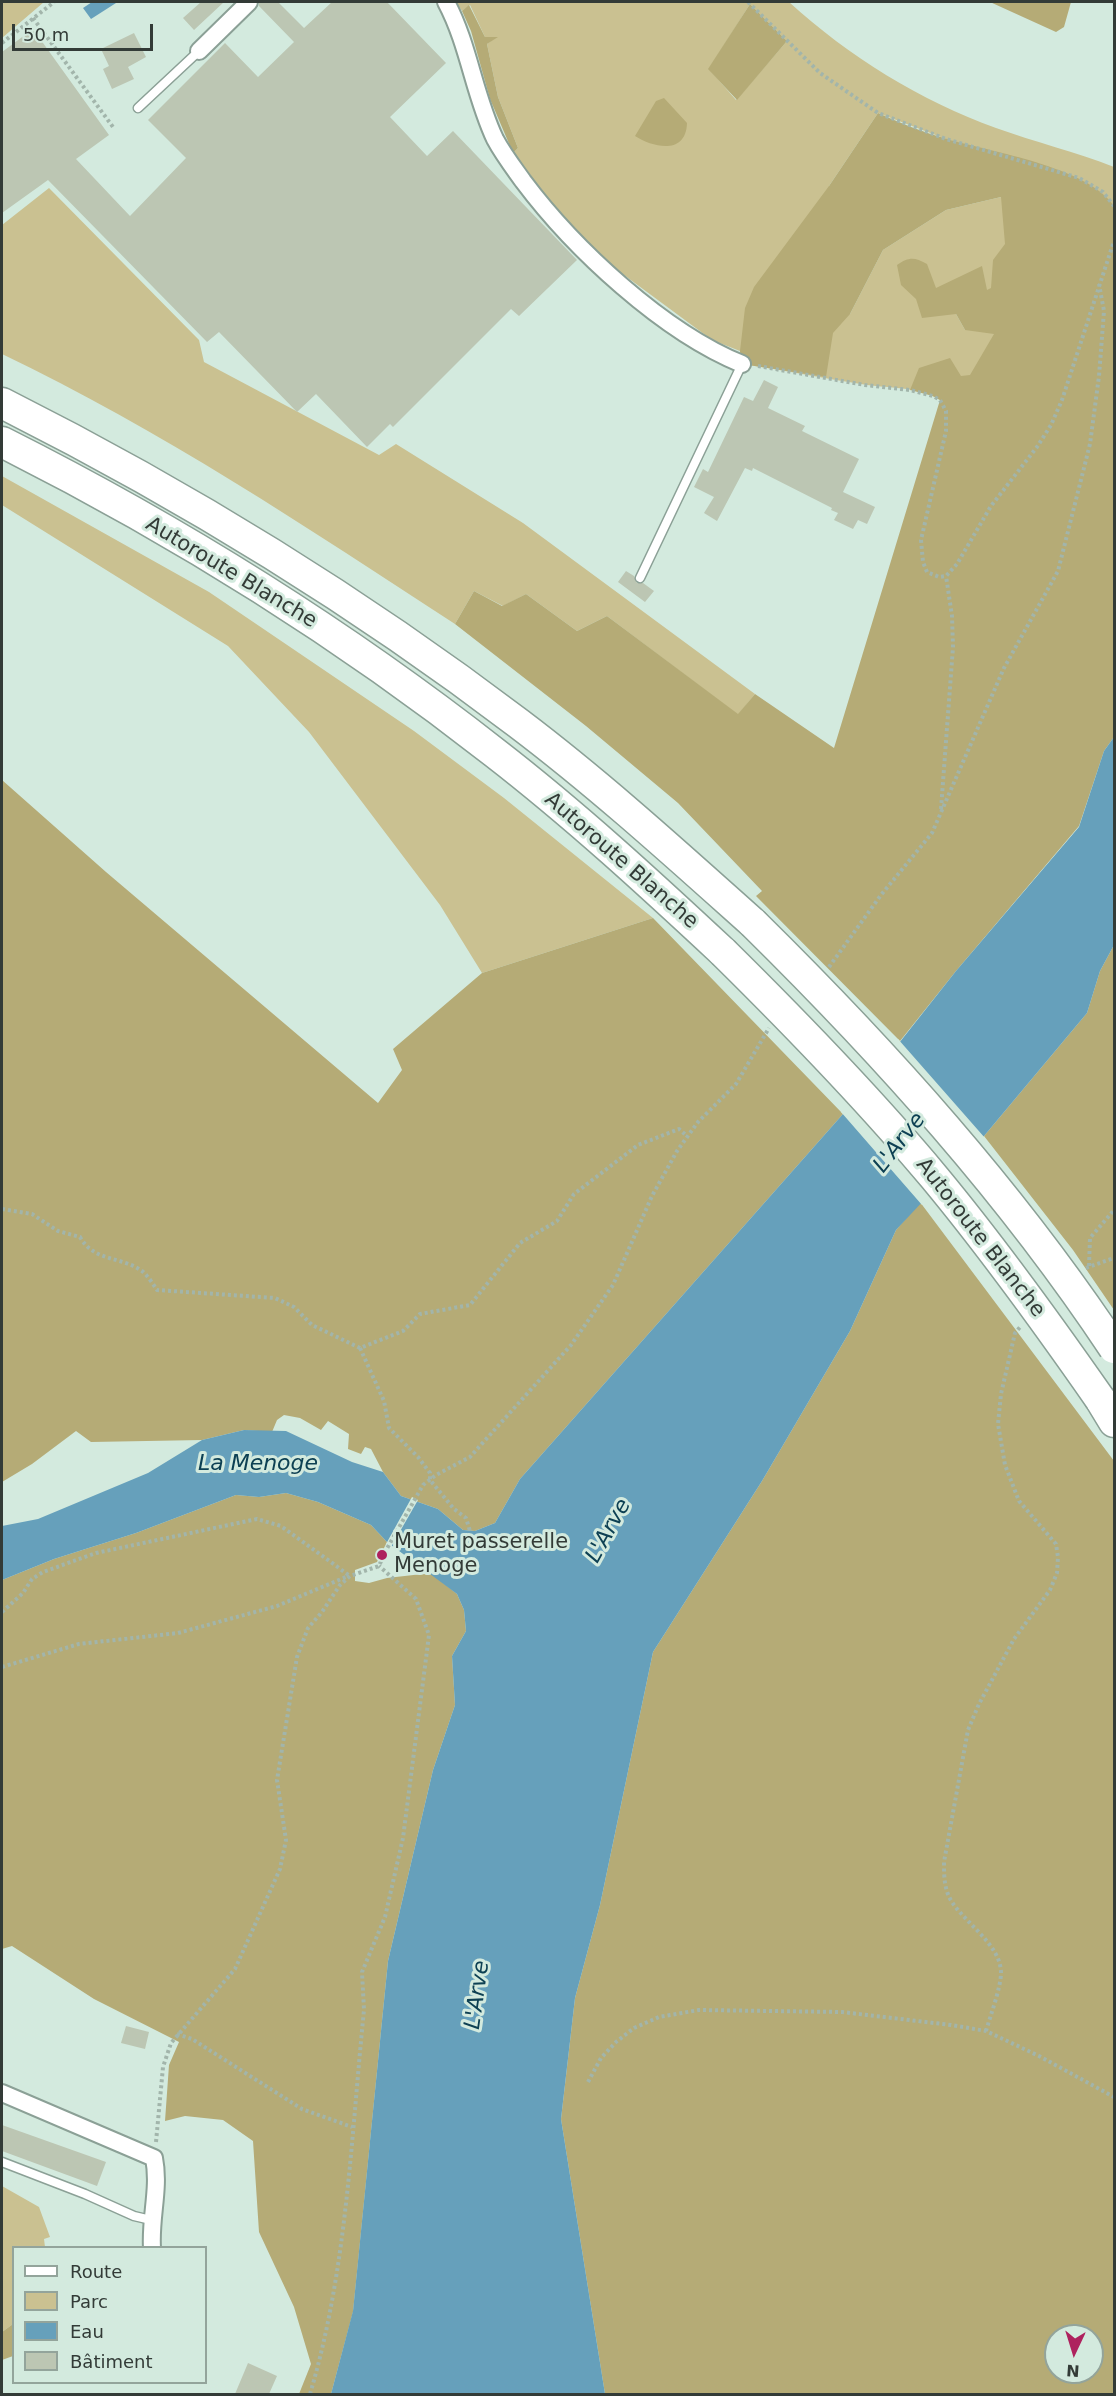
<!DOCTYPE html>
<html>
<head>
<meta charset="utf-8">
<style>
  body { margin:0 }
  #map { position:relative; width:1116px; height:2396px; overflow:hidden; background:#d3eade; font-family:"DejaVu Sans",sans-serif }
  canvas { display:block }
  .frame { position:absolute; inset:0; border:3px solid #333b37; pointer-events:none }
  .legend { position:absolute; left:12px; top:2246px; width:195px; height:138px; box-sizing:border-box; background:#d3eade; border:2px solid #93a49b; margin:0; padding:8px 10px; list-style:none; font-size:18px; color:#333b37 }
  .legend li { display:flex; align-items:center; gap:12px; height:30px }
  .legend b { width:30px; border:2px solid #93a49b }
  .north { position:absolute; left:1044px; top:2324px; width:60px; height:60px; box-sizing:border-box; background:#d3eade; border:2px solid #93a49b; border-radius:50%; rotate:184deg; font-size:16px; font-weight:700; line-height:24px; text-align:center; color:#333b37 }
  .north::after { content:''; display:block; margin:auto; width:21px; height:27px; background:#ae225e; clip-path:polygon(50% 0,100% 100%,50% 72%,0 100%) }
  .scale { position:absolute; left:12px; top:24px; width:141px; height:27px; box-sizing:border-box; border:3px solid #333b37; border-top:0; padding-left:8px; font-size:18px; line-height:21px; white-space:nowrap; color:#333b37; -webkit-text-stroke:4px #d3eade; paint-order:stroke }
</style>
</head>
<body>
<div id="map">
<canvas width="1116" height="2396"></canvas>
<div class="frame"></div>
<ul class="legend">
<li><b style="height:8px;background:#fff"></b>Route</li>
<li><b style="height:16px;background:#cac191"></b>Parc</li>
<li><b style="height:16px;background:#66a0bb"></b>Eau</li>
<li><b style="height:16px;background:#bcc6b3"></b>Bâtiment</li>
</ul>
<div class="north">N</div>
<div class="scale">50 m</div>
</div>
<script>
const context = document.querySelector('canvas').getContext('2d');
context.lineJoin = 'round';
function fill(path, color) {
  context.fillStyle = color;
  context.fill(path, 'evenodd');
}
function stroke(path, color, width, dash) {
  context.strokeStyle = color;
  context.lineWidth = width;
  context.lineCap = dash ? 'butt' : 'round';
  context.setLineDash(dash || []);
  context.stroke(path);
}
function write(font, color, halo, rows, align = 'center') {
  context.font = font + ' "DejaVu Sans",sans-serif';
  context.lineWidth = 6;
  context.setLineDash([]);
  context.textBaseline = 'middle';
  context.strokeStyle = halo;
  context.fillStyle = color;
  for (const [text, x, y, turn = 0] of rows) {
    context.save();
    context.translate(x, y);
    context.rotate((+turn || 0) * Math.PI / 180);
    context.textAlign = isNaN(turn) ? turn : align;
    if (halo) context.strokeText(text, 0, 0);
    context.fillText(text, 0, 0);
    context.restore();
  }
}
fill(new Path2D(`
  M2,2H44L2,38Z
  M456,2H789C848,56 921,101 996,128C1035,142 1076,152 1114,167V232L1026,410L940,400C919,387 891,388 867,385C826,379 784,370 742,364L740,351L712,340L601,258L552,207L513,153L518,148L498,97L487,44L496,37H485L470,5L462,11ZM750,4L787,41L736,100L709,69ZM878,113L946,139L1014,158L1001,197L946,210L883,250L850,314L829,186ZM991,289L965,330L956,314Z
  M49,188L199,340L204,362L379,455L396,444L523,523L755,694L738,715L607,616L577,631L526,594L503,606L474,591L455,624C308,528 161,430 2,354V225Z
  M2,476L209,592L414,731L504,798L653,918L482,973L440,905L309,732L228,646L2,505Z
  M2,2186L39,2207L50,2237L44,2239L45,2247L14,2248L13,2324L2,2332Z`), '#cac191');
fill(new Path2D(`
  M990,2H1071L1064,27L1056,32Z
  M750,4L787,41L737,100L708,69Z
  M469,5L485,37H498L487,44L498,97L518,148L513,153L490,99L471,31L462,11Z
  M664,98L687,123C686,155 654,148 635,136L656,101Z
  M878,113C900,123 923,132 947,139C992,152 1088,167 1114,206V737L1104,751L1079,826L956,971L900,1041L756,896L762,891L678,803L586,726L455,624L474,591L502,606L526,594L577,631L607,616L738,714L755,694L834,748L940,400L933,396L910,390L919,368L950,358L961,376L970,375L994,334L965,330L956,314L922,318L916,299L901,285L897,265C909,257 914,257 927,264L936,288L982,266L987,290L991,288L993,260L1005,244L1001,197L946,210L883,250L850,314L833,333L826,377L742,364L740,351L745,308L754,287L829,186Z
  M2,780L106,872L378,1103L402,1070L393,1049L482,973L653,918L843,1114L520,1479L495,1523L475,1531L463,1530L438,1509L401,1496L383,1472L371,1449L365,1447L361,1454L348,1449L349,1434L328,1421L321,1430L300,1418L284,1415L277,1420L272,1432L244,1430L202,1440L91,1442L76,1431L32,1464L2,1482Z
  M1114,945V1310L1073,1250L984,1136L1087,1013L1100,971Z
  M920,1202L1114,1461V2394H605L561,2119L575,1998L600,1905L653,1652L762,1481L850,1331L896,1230ZM1056,2336H1092V2372H1056Z
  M286,1493L318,1502L371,1525L387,1542L377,1562L355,1570V1581L369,1583L387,1578L431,1573L457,1594L464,1610L466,1631L452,1656L455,1705L433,1770L388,1961L353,2312L331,2394H299L311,2364L294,2307L259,2232L253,2141L223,2120L185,2116L165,2121L169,2065L179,2042L94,1999L12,1946L2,1949V1580L54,1559L136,1533L236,1495L259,1497Z
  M13,2324V2356L2,2360V2332Z`), '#b5ab76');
fill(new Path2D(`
  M92,2H114L116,3L91,19L83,8Z
  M1114,737V945L1100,971L1087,1013L984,1136L896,1230L850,1331L762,1481L653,1652L600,1905L575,1998L561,2119L605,2394H331L353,2311L388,1961L433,1770L455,1705L452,1656L466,1631L464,1610L457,1594L387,1542L371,1525L318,1502L286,1493L259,1497L236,1495L136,1533L54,1559L2,1580V1526L38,1519L148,1473L202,1440L244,1430L286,1431L352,1462L383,1472L401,1496L438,1509L463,1530L475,1531L495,1523L520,1479L843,1114L956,971L1079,827L1104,751Z`), '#66a0bb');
fill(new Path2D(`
  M898,1039L985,1138L922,1205L841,1112Z
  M412,1497L418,1500L391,1547L386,1544Z`), '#d3eade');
fill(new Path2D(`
  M201,2H224L194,30L183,18Z
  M259,2H278L304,28L332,2H387L446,63L390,117L427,156L453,131L577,260L519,316L511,309L393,427L390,424L367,447L316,394L297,412L219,332L207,342L48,180L2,213V52L33,29L109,135L76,159L130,216L186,158L148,120L225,43L258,77L294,42L259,6Z
  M134,33L146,57L128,67L134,79L112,89L103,69L109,66L101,49Z
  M764,380L778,387L768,408L805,426L802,431L859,459L843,492L875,507L867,524L858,520L853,529L834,520L838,513L831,510L832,508L753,468L752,471L745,468L717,521L704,513L714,497L694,487L703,469L708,472L744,397L753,401Z
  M626,571L634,576L637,583H643L654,591L645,602L618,582Z
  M126,2026L149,2032L145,2049L121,2043Z
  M2,2125L106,2162L97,2186L2,2151Z
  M248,2363L277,2376L269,2394H235Z`), '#bcc6b3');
const lane = new Path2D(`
  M138,108L199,51
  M640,578L742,364
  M2,2162L85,2194L134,2216L151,2220`);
const street = new Path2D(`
  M446,2C469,45 474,95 495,139C503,154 513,167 523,181C574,249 663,332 742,364
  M199,51L249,2
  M2,2093L154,2158C160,2188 150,2217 152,2248`);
const highway = new Path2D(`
  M2,403C183,494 356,600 518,723C600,785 677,855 753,923
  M2,442C175,529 342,633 495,753C575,815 649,883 723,952
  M1100,1399L1114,1422`);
stroke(lane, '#8ba096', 11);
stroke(street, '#8ba096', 20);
stroke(highway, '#8ba096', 33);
stroke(new Path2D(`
  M748,2L820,73L878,113L946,139L1079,178L1103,192L1114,206
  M33,18L113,127
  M2,43L54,2
  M758,366L865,385L910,390L933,396L940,400L946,411V431L921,540L923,562L927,572L939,577L946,576L957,564L991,506L1037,447L1051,425L1062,400L1114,241
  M941,809L953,647L952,616L946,576
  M829,967L881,895L932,833L1004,668L1058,571L1090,444L1099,376L1104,311L1099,284
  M2,1209L32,1214L58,1231L80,1237C94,1262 121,1256 142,1271C148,1276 153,1284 157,1290L275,1298L294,1307L312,1325L360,1348L403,1331L420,1314L470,1305L520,1243L557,1221L574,1194L638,1145L679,1129L687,1136
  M1089,1266L1090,1238L1114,1210
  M1086,1268L1114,1258
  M360,1348L384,1401L389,1428L418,1457L430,1473V1480L454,1509L466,1518L470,1531
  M2,1612L23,1593L32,1579L43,1572L96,1553L257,1519L281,1526L350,1576
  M2,1667L79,1644L178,1633L277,1606L346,1577
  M986,2031C990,2017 1001,1987 1001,1973C1001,1945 966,1924 952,1902C944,1890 944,1876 944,1862L968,1730L979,1704L1014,1639L1050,1590L1057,1573L1058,1557L1056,1544L1019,1501L1005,1465L998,1424L1001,1394L1015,1333L1021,1326
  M177,2034L192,2039L302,2109L352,2127
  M588,2082L601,2058L616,2042L634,2028L659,2017L699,2010L842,2012L951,2025L986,2031L1039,2056L1114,2097
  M156,2142L163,2067L171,2043L235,1969L280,1869L286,1840L277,1780L297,1657L308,1628L322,1612L340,1585L350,1576L379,1566L385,1552L423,1485L436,1475L470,1457L571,1345L613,1285L652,1196L677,1151L698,1122L736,1084L769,1028
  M310,2394C347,2270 351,2138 364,2010L362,1972L385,1917L403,1838L429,1635L416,1599L379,1566`), '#a2b5ab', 4, [3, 3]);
stroke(lane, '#fff', 8);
stroke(street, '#fff', 16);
stroke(highway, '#fff', 30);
const highwayBridge = new Path2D(`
  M753,923C886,1054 1011,1193 1114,1348
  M723,952C796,1024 868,1098 934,1177C993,1248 1047,1323 1100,1399`);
stroke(highwayBridge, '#8ba096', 33, []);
stroke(highwayBridge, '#fff', 30);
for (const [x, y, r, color] of [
  [382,1555,6,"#ae225e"]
]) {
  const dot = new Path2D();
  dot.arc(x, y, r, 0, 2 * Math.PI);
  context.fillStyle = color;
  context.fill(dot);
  stroke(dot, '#d3eade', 2);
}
write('21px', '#333b37', '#d3eade', [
  ["Autoroute Blanche",231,573,31],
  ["Autoroute Blanche",621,861,41],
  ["Autoroute Blanche",980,1238,52]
]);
write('21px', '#333b37', '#d3eade', [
  ["Muret passerelle",394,1543],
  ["Menoge",394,1567]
], 'left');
write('italic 22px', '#0d4053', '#d3eade', [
  ["L'Arve",900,1143,-52],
  ["La Menoge",258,1464],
  ["L'Arve",609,1531,-61],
  ["L'Arve",478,1995,-82]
]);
</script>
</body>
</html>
